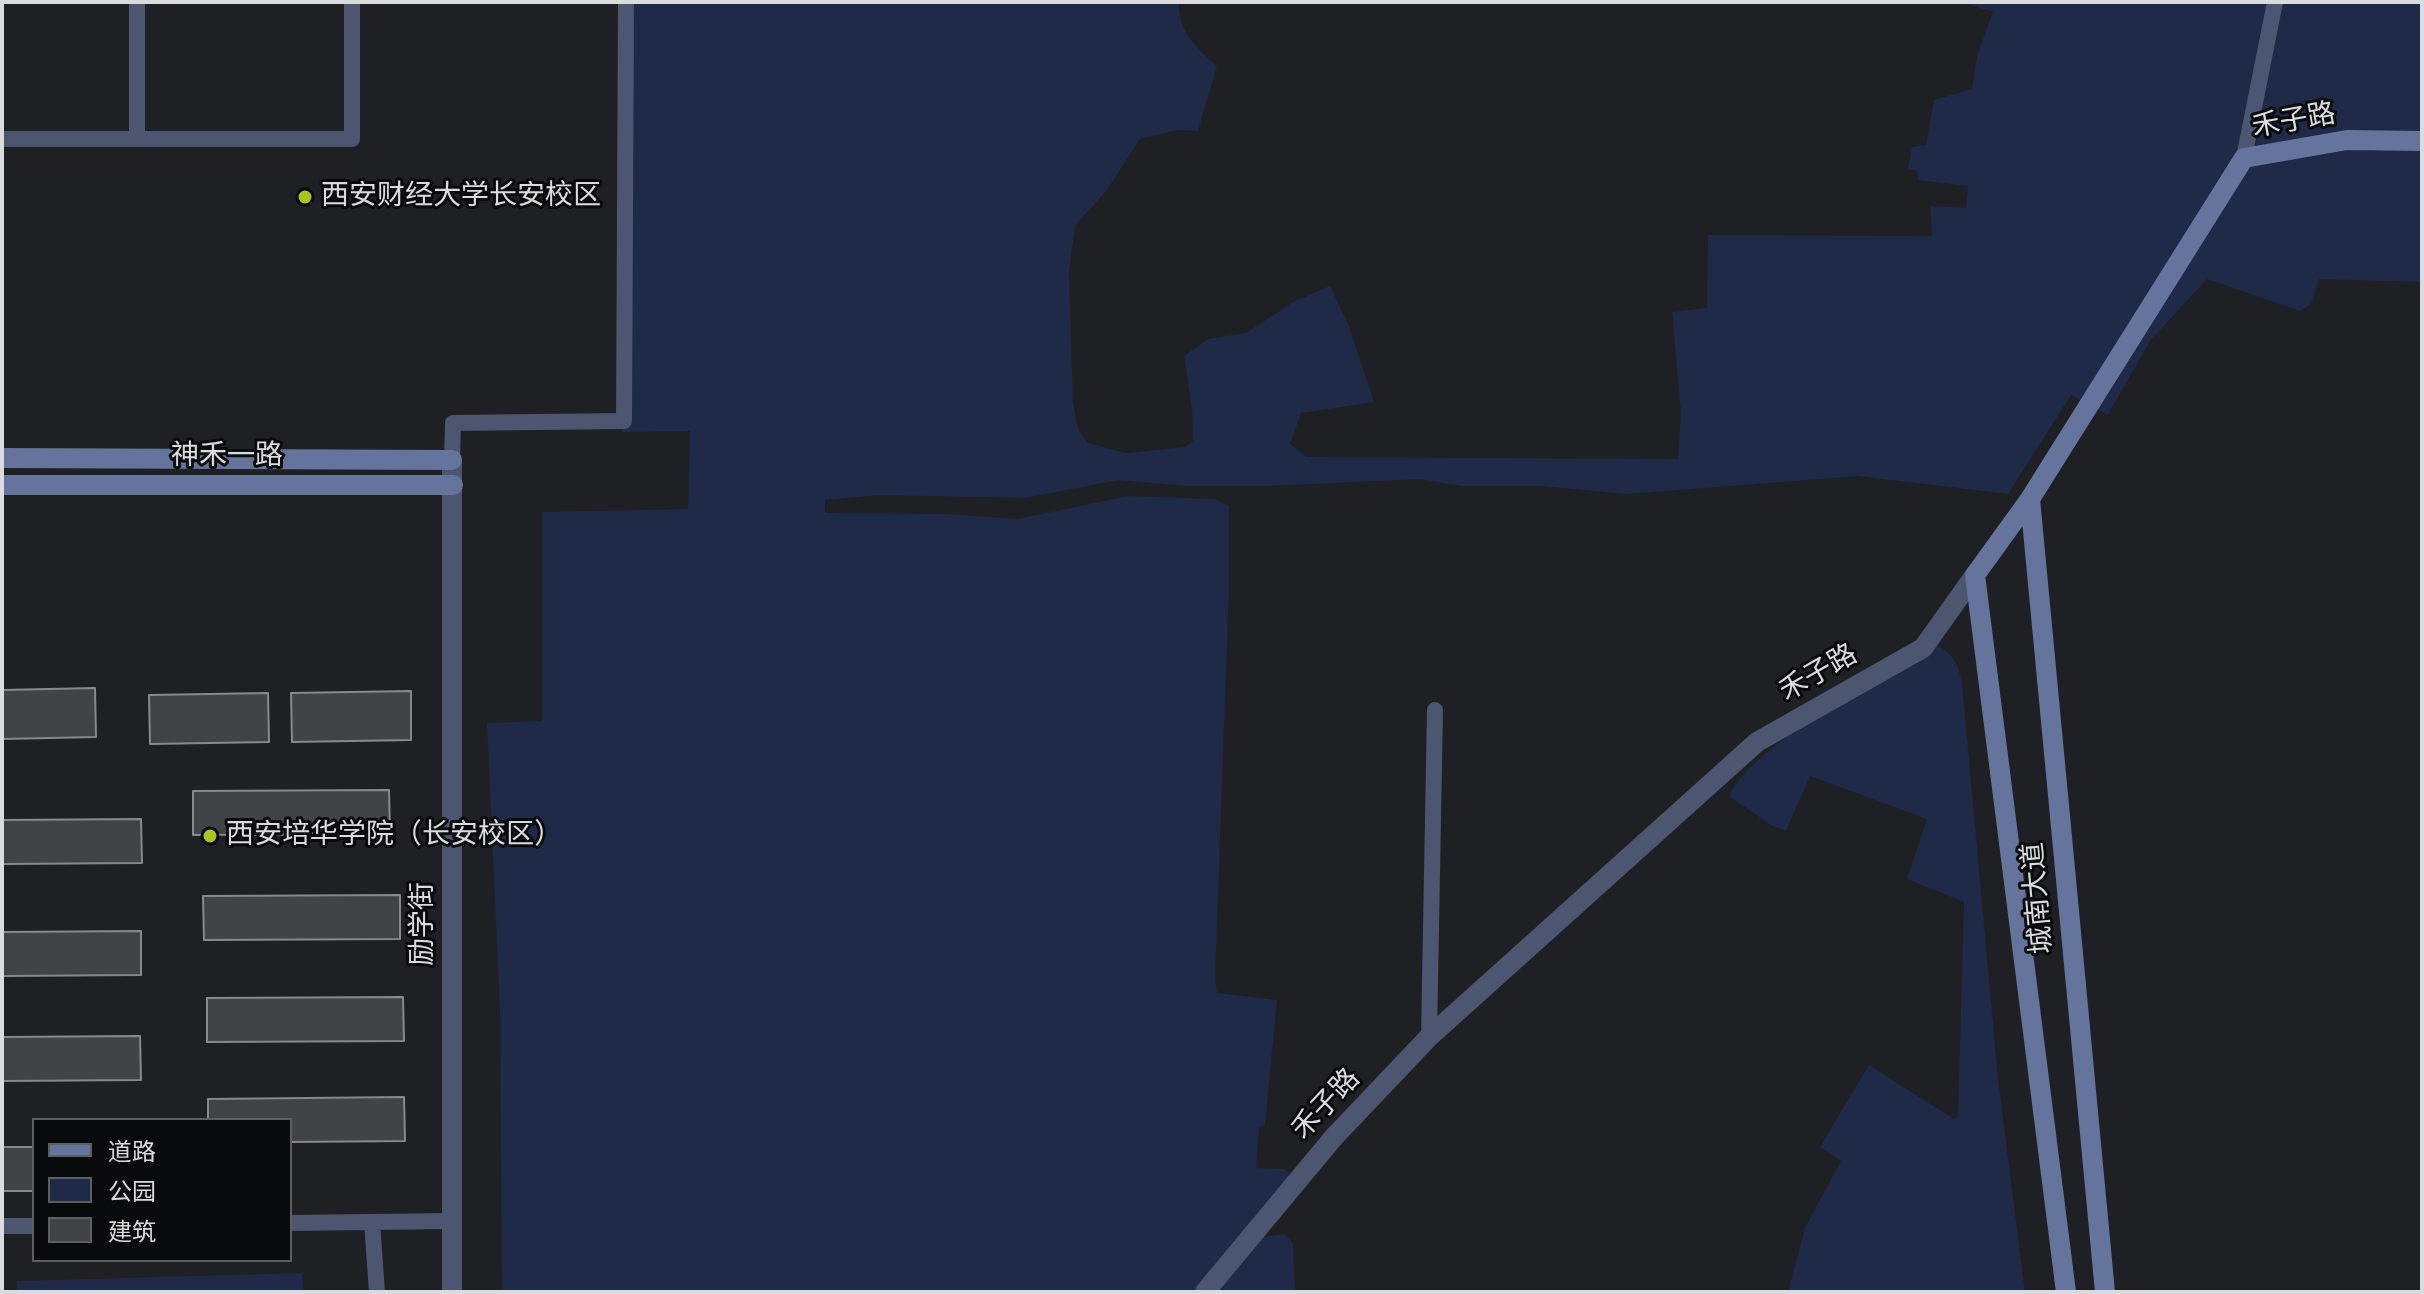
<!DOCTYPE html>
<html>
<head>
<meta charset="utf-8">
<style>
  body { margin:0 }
  #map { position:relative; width:2424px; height:1294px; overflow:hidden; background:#1f2023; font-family:"Titillium Web","Noto Sans SC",sans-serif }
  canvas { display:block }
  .frame { position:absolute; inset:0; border:4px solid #dadbdc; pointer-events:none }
  .legend { position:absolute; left:32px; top:1118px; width:260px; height:144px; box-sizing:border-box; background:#090a0b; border:2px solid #5d5e5f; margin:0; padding:10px 14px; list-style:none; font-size:24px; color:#dadbdc }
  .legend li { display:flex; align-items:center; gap:16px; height:40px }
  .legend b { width:40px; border:2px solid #5d5e5f }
</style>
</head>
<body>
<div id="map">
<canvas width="2424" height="1294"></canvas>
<div class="frame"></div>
<ul class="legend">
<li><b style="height:10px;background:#65749d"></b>道路</li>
<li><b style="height:22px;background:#1f2948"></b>公园</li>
<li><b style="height:22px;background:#424346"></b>建筑</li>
</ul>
</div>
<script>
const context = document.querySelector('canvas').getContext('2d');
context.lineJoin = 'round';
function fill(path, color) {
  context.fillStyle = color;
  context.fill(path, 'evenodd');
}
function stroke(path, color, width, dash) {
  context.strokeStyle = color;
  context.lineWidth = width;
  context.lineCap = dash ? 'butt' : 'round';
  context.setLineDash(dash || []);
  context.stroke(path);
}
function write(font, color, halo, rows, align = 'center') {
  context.font = font + ' "Titillium Web","Noto Sans SC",sans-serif';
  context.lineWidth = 6;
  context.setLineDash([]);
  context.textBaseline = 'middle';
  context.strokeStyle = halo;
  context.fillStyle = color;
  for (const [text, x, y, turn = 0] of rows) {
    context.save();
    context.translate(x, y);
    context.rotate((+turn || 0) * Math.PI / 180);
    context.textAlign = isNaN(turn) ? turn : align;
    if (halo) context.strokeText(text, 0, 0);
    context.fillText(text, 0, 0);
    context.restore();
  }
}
fill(new Path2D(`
  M632,2H1179C1179,33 1195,46 1217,66L1198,131L1178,130L1140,139L1107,190L1075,226L1069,272L1073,402L1078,429L1088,443L1126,453L1185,447L1193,441L1192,410L1184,356L1208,339L1246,333L1293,302L1330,286L1349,326L1374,402L1301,413L1290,444L1307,457L1678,459L1681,412L1672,312L1707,308L1708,235L1932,236L1930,206L1966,208L1968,186L1918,180L1917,171L1908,169L1912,147L1926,145L1934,100L1972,89L1977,56L1993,12L1960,2H2422V282L2319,279L2311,304L2300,311L2207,279L2150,341L2108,415L2071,395L2008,494L1858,476L1626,494L1543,486H1462L1420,479L1268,486H1188L1118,480L1025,498L879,495L825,500V513L946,514L1018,519L1128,496L1215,499L1229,506V588L1215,979L1217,993L1277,1000L1265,1125L1259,1127L1256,1168L1284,1169L1291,1174L1264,1237L1285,1234L1293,1244L1295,1292H502L500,1012L487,723L542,721V512L688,509L690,431L622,432Z
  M1928,639C1949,651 1957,658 1962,682L1998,1078L2025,1292H1788L1805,1228L1841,1161L1820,1147L1869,1065L1954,1119L1958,1116L1964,902L1907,879L1927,819L1810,776L1786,831L1771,825L1730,797C1734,762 1893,663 1928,639Z
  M302,1273L303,1292H17V1281Z`), '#1f2948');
const building = new Path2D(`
  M95,688L96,737L2,739V690Z
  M411,691V740L292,742L291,693Z
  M268,693L269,742L150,744L149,695Z
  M389,790L390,834L193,835V791Z
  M141,819L142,863L2,864V820Z
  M400,895V939L204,940L203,896Z
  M141,931V975L2,976V932Z
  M403,997L404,1041L207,1042V998Z
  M140,1036L141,1080L2,1081V1037Z
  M404,1097L405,1141L290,1142V1120H208V1099Z
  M2,1147H34V1191H2Z`);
fill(building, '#424346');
stroke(building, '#87898c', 2);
stroke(new Path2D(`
  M2,139H137V2
  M137,139H352V2
  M2244,158L2275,2
  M452,460L453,423L624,421L626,2
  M1429,1037L1435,710
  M372,1222L377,1292
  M290,1223L451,1221
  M2,1226H34`), '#4d5670', 16);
stroke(new Path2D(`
  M452,1292V460
  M1205,1292L1334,1137L1429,1037L1757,742L1923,648L1975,575`), '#4d5670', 20);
stroke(new Path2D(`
  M2,458L452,460
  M2,485H453
  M2030,499L2105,1292
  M2066,1292L1975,575L2030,499L2244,158L2347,140L2422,141`), '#65749d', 20);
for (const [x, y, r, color] of [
  [305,197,8,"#abc614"],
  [210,836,8,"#abc614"]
]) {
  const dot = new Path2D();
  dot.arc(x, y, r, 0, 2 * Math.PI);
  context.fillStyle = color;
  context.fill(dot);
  stroke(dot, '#090a0b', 3);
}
write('28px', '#dadbdc', '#090a0b', [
  ["禾子路",2294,122,-10],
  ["神禾一路",227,457],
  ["禾子路",1819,674,-30],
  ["城南大道",2039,898,-95],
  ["励学街",424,924,-90],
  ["禾子路",1327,1105,-47]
]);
write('28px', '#dadbdc', '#090a0b', [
  ["西安财经大学长安校区",321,197],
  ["西安培华学院（长安校区）",226,836]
], 'left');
</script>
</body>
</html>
